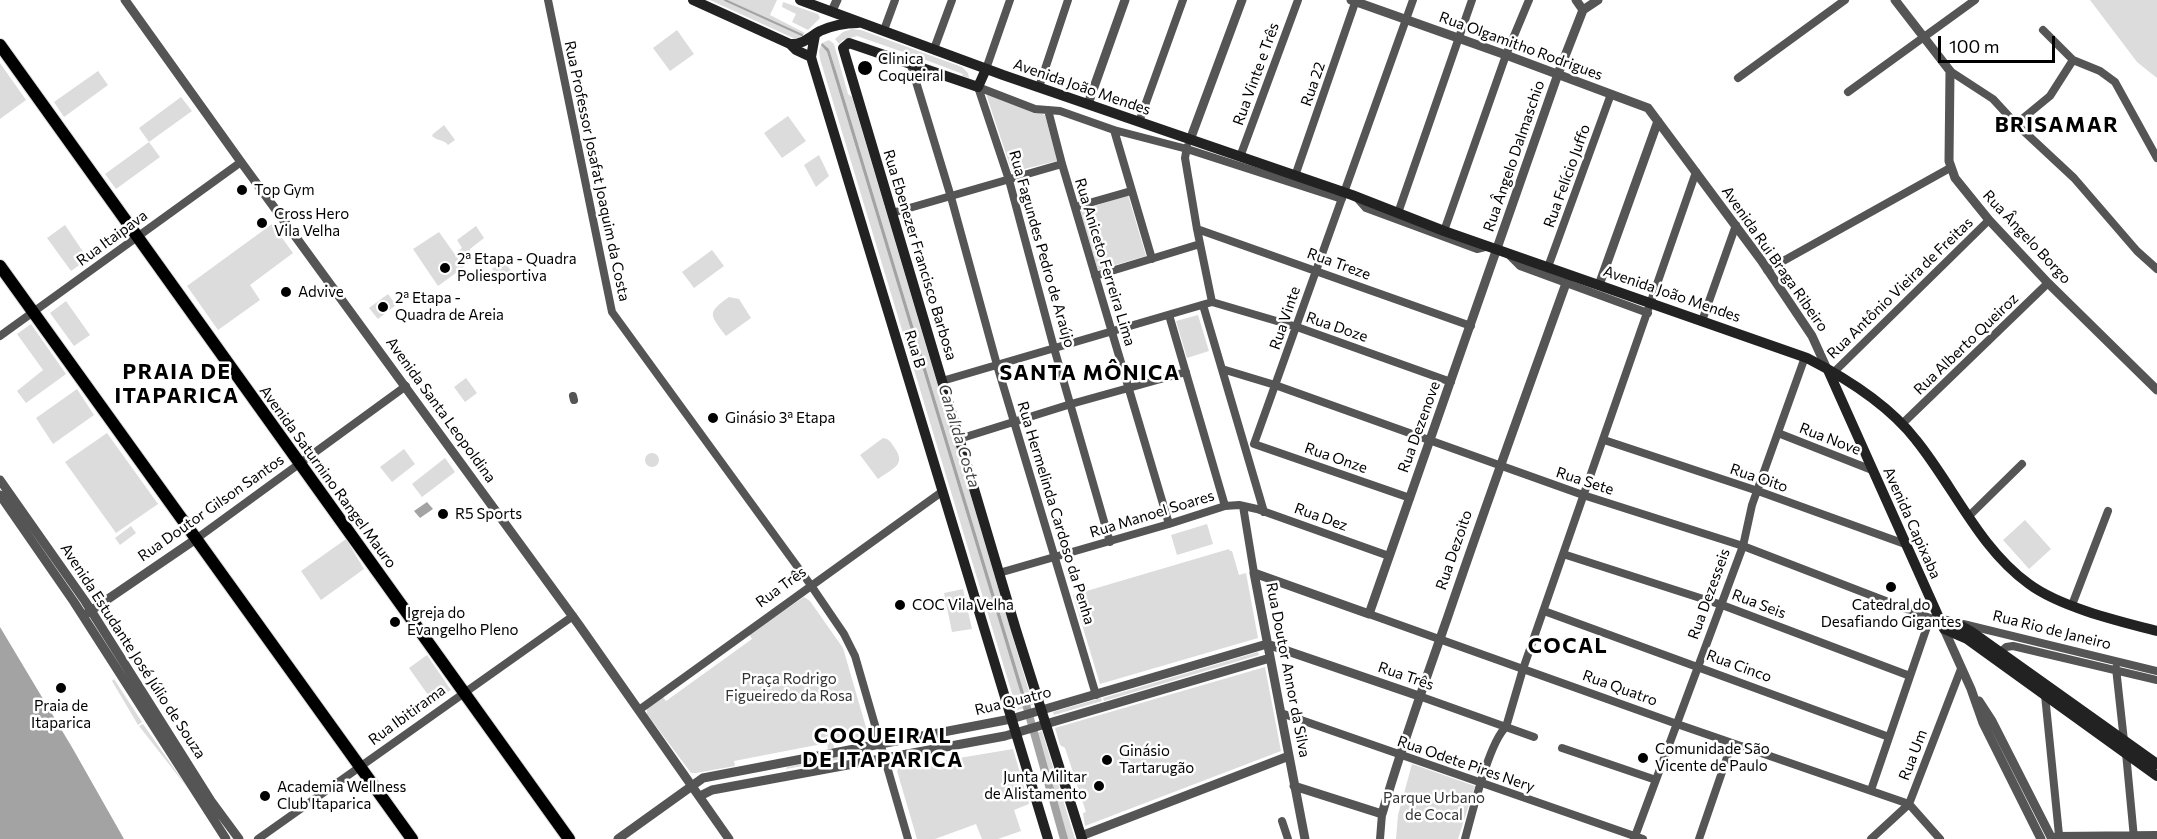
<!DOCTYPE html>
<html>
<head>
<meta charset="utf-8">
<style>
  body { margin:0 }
  #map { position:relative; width:2157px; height:839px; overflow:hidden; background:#fff; font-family:Commissioner,sans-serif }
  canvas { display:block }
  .scale { position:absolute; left:1938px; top:36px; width:117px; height:27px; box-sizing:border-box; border:3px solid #000; border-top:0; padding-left:8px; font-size:18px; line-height:21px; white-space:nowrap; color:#000; -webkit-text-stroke:4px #fff; paint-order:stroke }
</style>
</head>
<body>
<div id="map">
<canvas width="2157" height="839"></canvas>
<div class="scale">100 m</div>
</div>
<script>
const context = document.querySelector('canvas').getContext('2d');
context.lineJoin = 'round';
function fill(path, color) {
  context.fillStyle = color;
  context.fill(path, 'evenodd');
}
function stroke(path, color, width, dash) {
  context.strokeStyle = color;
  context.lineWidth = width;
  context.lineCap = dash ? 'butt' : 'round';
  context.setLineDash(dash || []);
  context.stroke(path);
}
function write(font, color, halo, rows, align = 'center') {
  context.font = font + ' Commissioner,sans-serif';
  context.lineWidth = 5;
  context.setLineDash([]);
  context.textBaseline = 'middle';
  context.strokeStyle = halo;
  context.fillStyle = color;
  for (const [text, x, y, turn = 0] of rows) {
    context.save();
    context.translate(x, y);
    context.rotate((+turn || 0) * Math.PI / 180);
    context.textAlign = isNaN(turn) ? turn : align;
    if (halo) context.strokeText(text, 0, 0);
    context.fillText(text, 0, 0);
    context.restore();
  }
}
fill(new Path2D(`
  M710,0H777L770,15L805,33L799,38H793Z
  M2090,0H2157V78L2137,62Z
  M783,2L818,14L820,18L808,30L792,22L796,14L782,7Z
  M852,29L861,30L962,67L968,73L969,78L962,76L963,74L923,59L921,61L903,55V52L857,36L843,40L839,44L835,39L843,32Z
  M677,30L694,54L670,71L653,48Z
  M829,40L834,44L848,94L852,97L1033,705L1028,706L837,74L829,49L822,43Z
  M821,45L827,52L1025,708L1017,710L820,59L819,51Z
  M0,63L26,100L0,119Z
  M98,71L108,85L64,117L54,102Z
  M986,94L1045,115L1057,161L1012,172Z
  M181,97L192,111L149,142L160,157L116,189L105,174L149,142L139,128Z
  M788,116L806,141L782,158L764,133Z
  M444,125L455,140L448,145C443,139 437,141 432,136L433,134Z
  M819,155L829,176L816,187L804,165Z
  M1128,195L1146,256L1098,270L1080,211Z
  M272,224L293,253L250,285L260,300L218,330L187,286Z
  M65,225L88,259L71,271L47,238Z
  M476,226L484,238L470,249L467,264L458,251L462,248L457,240Z
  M439,232L464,267L438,286L413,249Z
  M712,250L724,266L694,288L682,272Z
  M504,261L514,275L503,283L492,269Z
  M388,294L396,305L378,319L369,308Z
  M729,297L739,299L751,318L726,336C710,315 706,313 729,297Z
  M66,301L90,335L74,346L50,313Z
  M1198,315L1209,351L1187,358L1176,321Z
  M31,324L66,374L26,403L17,391L43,370L17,334Z
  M466,378L477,393L465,402L454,387Z
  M77,389L94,415L53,444L36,418Z
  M107,433L158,504L116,533L65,462Z
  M883,438C889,439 890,441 894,447C907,465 893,468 878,479L860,455Z
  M404,449L415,464L392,482L380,467Z
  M645 460a7 7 0 1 1 14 0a7 7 0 1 1-14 0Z
  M445,458L455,472L422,497L412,484Z
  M2025,520L2051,549L2029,569L2003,540Z
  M1207,524L1213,544L1177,555L1171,535Z
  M131,526L136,533L120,545L115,538Z
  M346,539L364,569L321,600L301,571Z
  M1229,549L1230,551H1232L1239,575L1246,573L1258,638L1100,684L1073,595Z
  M963,589L972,629L952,632L944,593Z
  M804,597L810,601L843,648L870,741L857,743L855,738L833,742L834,748L828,749L827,743L734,761L735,766L696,773H691L647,714V709L662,696L666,701L752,639L749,634Z
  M1258,652L1259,655L1104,701L1103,698Z
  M427,655L451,690L433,702L409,668Z
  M1265,667L1281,751L1085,826L1083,813L1086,812L1065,748L1060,745L1055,728Z
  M114,679L142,722L138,725L112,681Z
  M1101,698L1102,701L1054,715L1053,712Z
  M143,724L190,791L139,726Z
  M1042,731L1075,839H1064L1033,734Z
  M1013,749L1029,804L1014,810L1021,831L998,839H982L976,824L935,839H917L897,771L899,768Z
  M870,751V754L786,769L787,767Z
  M1412,764L1475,786L1458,839H1396L1398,815Z`), '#dcdcdc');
fill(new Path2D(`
  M822,43L829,49L837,74L1028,706L1025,708L827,52L821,45Z
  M427,502L433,509L420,518L414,511Z
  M0,627L73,749L124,839H0Z`), '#a3a3a3');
stroke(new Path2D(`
  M725,0L802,35`), '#a3a3a3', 2);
stroke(new Path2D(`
  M1024,697L1064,839`), '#a3a3a3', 8);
const primary = new Path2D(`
  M0,45L569,839
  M0,266L412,839`);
stroke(primary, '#dbdbdb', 14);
stroke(new Path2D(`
  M548,0L612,312L810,584L844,634L855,656L908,839
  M884,30L895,0
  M2043,30L2073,60L2100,71L2115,82L2157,158
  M934,49L952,0
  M910,62L951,197L997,365L1096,695
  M986,69L1010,0
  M1950,71L1993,99L2016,124L2074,178L2137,251L2157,269
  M1738,78L1845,0
  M978,87L1009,180L1054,348L1110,542
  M978,87L1035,109L1060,111L1114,130L1187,149L1342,199
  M1039,87L1068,0
  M1848,92L1975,0
  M1048,110L1062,164L1169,524
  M1139,122L1183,0
  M2016,124L2050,96L2073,60
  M1114,130L1152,259
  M1187,147L1185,158L1197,229L1212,302
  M1240,157L1298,0
  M1295,176L1356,0
  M1358,199L1366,208L1477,249L1485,247
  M1075,207L1131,191
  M892,213L1062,164
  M1398,213L1472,0
  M1197,229L1471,326
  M1444,231L1506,55L1529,0
  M1509,255L1520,266L1648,313
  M1548,267L1611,94
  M1767,270L1950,168
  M1095,276L1200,244
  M1212,302L1297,327L1451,382
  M1203,305L1264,512
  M1169,315L1225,506
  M1702,321L1736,225
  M0,336L241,162
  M1222,369L1275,385L1583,495L1743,546L1930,618L1939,619
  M1831,375L1989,220
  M942,381L1212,302
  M573,396L574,400
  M1902,424L2048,283
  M1778,433L1872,470
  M959,439L1071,404L1186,372
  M1604,440L1758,491L1905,544
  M1254,444L1413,0
  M1254,444L1410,498
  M1243,506L1254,573
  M1969,516L2022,464
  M196,539L406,386
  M1563,554L1722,605L1910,676
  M999,573L1169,524L1225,506L1239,505L1257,509L1389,556
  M2072,605L2108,511
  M1544,611L1889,737
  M1369,614L1677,724L1909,804L1940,839
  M1963,624L2157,671
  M2001,652L2006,647L2013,646L2157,680
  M2116,668L2124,741
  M2045,695L2059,835
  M1419,696L1534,737
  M639,710L943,491
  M1281,713L1643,839
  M1562,748L1656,780
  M2126,753L2134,838
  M1871,790L1930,618
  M1282,821L1288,839
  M2057,836L2157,835
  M258,839L573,616
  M1380,839L1382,814
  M1465,839C1472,814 1489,742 1506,727L1523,669L1696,172
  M1634,839L1743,546L1752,505L1805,357
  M1699,839L1732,743
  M1871,839L1909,804L1961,669`), '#555', 8);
stroke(new Path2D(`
  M125,0L241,162L579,625L729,839
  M1351,0L1506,55L1648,108L1761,260L1812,336L1827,369
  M1576,0L1583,10
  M1895,0L1950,71L1949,161L1955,178L1989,220L2048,283L2157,390
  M832,11L837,0
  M1088,104L1125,0
  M1190,140L1242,0
  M1599,285L1658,121
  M0,480L85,601L211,801L239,839
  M0,495L74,602L226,839
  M86,614L196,539
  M1944,629L1971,689L1983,723L2041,839
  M1267,644L1419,696
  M1979,701L1992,721L2052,839
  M1294,786L1382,814C1401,748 1424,684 1447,619C1486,504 1528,389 1569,275
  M700,796L712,790L1005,736L1270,658
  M1081,836L1289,756
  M618,839L703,778L1011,719L1267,644
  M1305,839L1254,573L1369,614L1558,74L1583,10L1598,0`), '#555', 9);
stroke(new Path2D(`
  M693,0L790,44L796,50L811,57
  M800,0L1003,75L1352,195L1444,231L1807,358C1846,378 1889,405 1916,440C1954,487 1979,548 2029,584C2060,607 2118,621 2157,631
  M815,35L811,57L813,64L1048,839
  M790,44C803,45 809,37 820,31C831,26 845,23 858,23
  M986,69L978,87L849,43L843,48L1016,630L1082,839
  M1828,370L1944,629L1967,639L2157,776
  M1939,619L1958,624L1972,632L2157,764`), '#222', 10);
stroke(primary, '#000', 12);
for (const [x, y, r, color] of [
  [865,68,8,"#000"],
  [242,190,6,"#000"],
  [262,223,6,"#000"],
  [445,268,6,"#000"],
  [286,292,6,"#000"],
  [383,307,6,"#000"],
  [713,418,6,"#000"],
  [443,514,6,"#000"],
  [1891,587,6,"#000"],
  [900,605,6,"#000"],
  [395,622,6,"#000"],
  [61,688,6,"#000"],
  [1643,758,6,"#000"],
  [1107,760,6,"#000"],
  [1099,786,6,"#000"],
  [265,796,6,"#000"]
]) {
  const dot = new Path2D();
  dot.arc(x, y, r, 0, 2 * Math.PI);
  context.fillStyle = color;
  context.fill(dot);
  stroke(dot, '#fff', 2);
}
write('15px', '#000', '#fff', [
  ["Rua Olgamitho Rodrigues",1521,46,20],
  ["Rua Vinte e Três",1256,74,-70],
  ["Rua 22",1313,84,-71],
  ["Avenida João Mendes",1082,87,19],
  ["Rua Ângelo Dalmaschio",1514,156,-71],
  ["Rua Professor Josafat Joaquim da Costa",597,171,78],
  ["Rua Felício Juffo",1567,176,-70],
  ["Rua Ângelo Borgo",2027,237,47],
  ["Rua Itaipava",112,238,-36],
  ["Rua Fagundes Pedro de Araújo",1042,249,74],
  ["Rua Ebenezer Francisco Barbosa",920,255,73],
  ["Avenida Rui Braga Ribeiro",1775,259,55],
  ["Rua Aniceto Ferreira Lima",1105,262,73],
  ["Rua Treze",1339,264,20],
  ["Rua Antônio Vieira de Freitas",1900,288,-44],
  ["Avenida João Mendes",1672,294,19],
  ["Rua Vinte",1285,318,-71],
  ["Rua Doze",1337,327,19],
  ["Rua Alberto Queiroz",1966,344,-44],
  ["Rua B",915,349,73],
  ["Avenida Santa Leopoldina",441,410,54],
  ["Rua Dezenove",1419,427,-70],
  ["Rua Nove",1830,439,21],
  ["Rua Onze",1336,458,19],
  ["Avenida Saturnino Rangel Mauro",328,477,54],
  ["Rua Oito",1759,478,19],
  ["Rua Sete",1585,481,18],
  ["Rua Doutor Gilson Santos",211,508,-35],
  ["Rua Hermelinda Cardoso da Penha",1056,513,73],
  ["Rua Manoel Soares",1152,514,-17],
  ["Rua Dez",1321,517,20],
  ["Avenida Capixaba",1912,523,66],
  ["Rua Dezoito",1454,550,-71],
  ["Rua Três",781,587,-36],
  ["Rua Dezesseis",1709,594,-70],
  ["Rua Seis",1759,604,21],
  ["Rua Rio de Janeiro",2052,630,14],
  ["Avenida Estudante José Júlio de Souza",133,651,57],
  ["Rua Cinco",1739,666,20],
  ["Rua Doutor Annor da Silva",1288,670,79],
  ["Rua Três",1406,676,19],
  ["Rua Quatro",1620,688,20],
  ["Rua Quatro",1013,701,-14],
  ["Rua Ibitirama",407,715,-36],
  ["Rua Um",1913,755,-69],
  ["Rua Odete Pires Nery",1466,764,19]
]);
write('15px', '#000', '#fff', [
  ["Clinica",878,59],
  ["Coqueiral",878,76],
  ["Top Gym",254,190],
  ["Cross Hero",274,214],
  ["Vila Velha",274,231],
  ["2ª Etapa - Quadra",457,259],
  ["Poliesportiva",457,276],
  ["Advive",298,292],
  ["2ª Etapa -",395,298],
  ["Quadra de Areia",395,315],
  ["Ginásio 3ª Etapa",725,418],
  ["R5 Sports",455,514],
  ["COC Vila Velha",912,605],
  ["Catedral do",1891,605,"center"],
  ["Desafiando Gigantes",1891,622,"center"],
  ["Igreja do",407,613],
  ["Evangelho Pleno",407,630],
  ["Praia de",61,706,"center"],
  ["Itaparica",61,723,"center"],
  ["Comunidade São",1655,749],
  ["Vicente de Paulo",1655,766],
  ["Ginásio",1119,751],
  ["Tartarugão",1119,768],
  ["Junta Militar",1087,777,"right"],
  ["de Alistamento",1087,794,"right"],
  ["Academia Wellness",277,787],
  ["Club Itaparica",277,804]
], 'left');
write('15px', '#333', '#fff', [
  ["Praça Rodrigo",789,679],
  ["Figueiredo da Rosa",789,696],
  ["Parque Urbano",1434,798],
  ["de Cocal",1434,815]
]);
write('italic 16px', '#444', '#fff', [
  ["Canal da Costa",959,436,73]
]);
context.letterSpacing = '1.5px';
write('bold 21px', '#000', '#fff', [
  ["BRISAMAR",2057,125],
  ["PRAIA DE",177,372],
  ["ITAPARICA",177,396],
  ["SANTA MÔNICA",1090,373],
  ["COCAL",1568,646],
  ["COQUEIRAL",883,736],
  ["DE ITAPARICA",883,760]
]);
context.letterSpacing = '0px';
</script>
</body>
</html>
